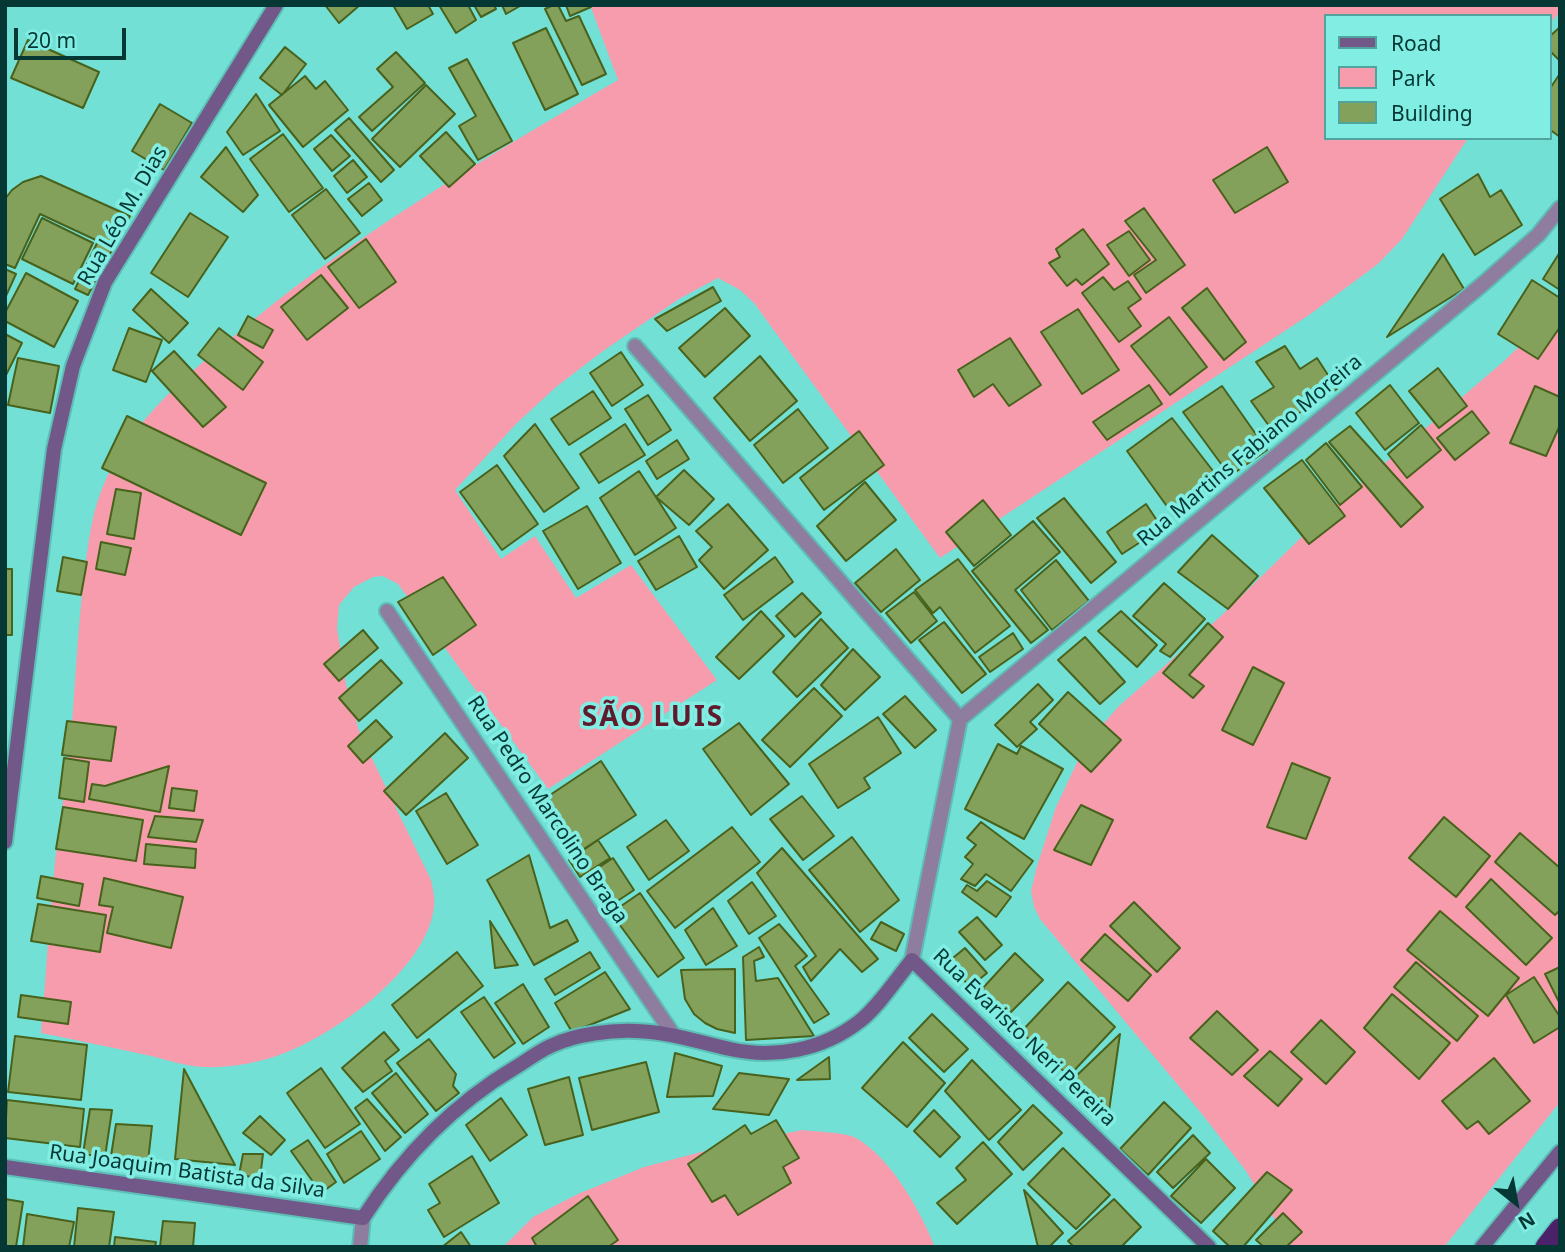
<!DOCTYPE html>
<html>
<head>
<meta charset="utf-8">
<style>
  body { margin:0 }
  #map { position:relative; width:1565px; height:1252px; overflow:hidden; background:#73e0d6; font-family:"Noto Sans",sans-serif }
  canvas { display:block }
  .frame { position:absolute; inset:0; border:7px solid #053835; pointer-events:none }
  .legend { position:absolute; left:1324px; top:14px; width:228px; height:126px; box-sizing:border-box; background:#81ede3; border:2px solid #4fa59d; margin:0; padding:9px 12px; list-style:none; font-size:21px; color:#053835 }
  .legend li { display:flex; align-items:center; gap:14px; height:35px }
  .legend b { width:35px; border:2px solid #4fa59d }
  .north { position:absolute; left:1481px; top:1168px; width:70px; height:70px; -webkit-text-stroke:5px #81ede3; paint-order:stroke; rotate:149deg; font-size:19px; font-weight:700; line-height:28px; text-align:center; color:#053835 }
  .north::after { content:''; display:block; margin:auto; width:24px; height:32px; background:#053835; clip-path:polygon(50% 0,100% 100%,50% 72%,0 100%) }
  .scale { position:absolute; left:14px; top:28px; width:112px; height:32px; box-sizing:border-box; border:4px solid #053835; border-top:0; padding-left:9px; font-size:21px; line-height:24px; white-space:nowrap; color:#053835; -webkit-text-stroke:5px #81ede3; paint-order:stroke }
</style>
</head>
<body>
<div id="map">
<canvas width="1565" height="1252"></canvas>
<div class="frame"></div>
<ul class="legend">
<li><b style="height:9px;background:#725889"></b>Road</li>
<li><b style="height:19px;background:#f79cad"></b>Park</li>
<li><b style="height:19px;background:#84a15b"></b>Building</li>
</ul>
<div class="north">N</div>
<div class="scale">20 m</div>
</div>
<script>
const context = document.querySelector('canvas').getContext('2d');
context.lineJoin = 'round';
function fill(path, color) {
  context.fillStyle = color;
  context.fill(path, 'evenodd');
}
function stroke(path, color, width, dash) {
  context.strokeStyle = color;
  context.lineWidth = width;
  context.lineCap = dash ? 'butt' : 'round';
  context.setLineDash(dash || []);
  context.stroke(path);
}
function write(font, color, halo, rows, align = 'center') {
  context.font = font + ' "Noto Sans",sans-serif';
  context.lineWidth = 7;
  context.setLineDash([]);
  context.textBaseline = 'middle';
  context.strokeStyle = halo;
  context.fillStyle = color;
  for (const [text, x, y, turn = 0] of rows) {
    context.save();
    context.translate(x, y);
    context.rotate((+turn || 0) * Math.PI / 180);
    context.textAlign = isNaN(turn) ? turn : align;
    if (halo) context.strokeText(text, 0, 0);
    context.fillText(text, 0, 0);
    context.restore();
  }
}
fill(new Path2D(`
  M590,5H1560V12L1549,24V16H1325V138H1468L1402,239L1378,264L1309,315L940,558L754,303L740,290L718,278L679,299L603,351L556,387L517,423L455,490L501,559L535,536L576,598L631,565L717,680L548,789L398,584L383,576L373,577L354,587L339,605L337,628L346,684L360,734L431,880C433,889 435,898 434,907C427,969 336,1034 282,1054C258,1063 229,1068 203,1067C186,1066 167,1060 151,1056C114,1048 77,1040 41,1033C46,976 49,919 55,862C59,824 66,786 70,747C75,691 77,634 84,577C88,543 92,508 107,477C135,420 180,381 228,341C347,239 483,159 618,80Z
  M1560,307V1102L1444,1247H1291L1246,1171L1202,1114L1040,919L1034,907L1031,891L1037,866L1056,807L1082,752L1098,730L1118,707L1221,616L1323,516L1503,362Z
  M802,1130C816,1132 845,1132 856,1138C891,1158 920,1210 935,1247H503L533,1217L578,1194L644,1167L709,1150Z`), '#f79cad');
const building = new Path2D(`
  M325,5H360L339,23Z
  M393,5H428L433,14L407,29Z
  M439,5H468L476,20L456,33Z
  M474,5H494L496,9L481,17Z
  M502,5H520V6L506,14Z
  M553,5H558L566,21L579,16L606,74L582,85L545,9Z
  M566,5H591V7L570,16Z
  M1560,27V61L1549,50V37Z
  M546,28L578,94L545,110L513,43Z
  M28,40L99,72L83,108L11,78Z
  M285,47L306,64L282,95L260,78Z
  M396,52L425,83L372,131L359,117L393,87L377,69Z
  M467,59L512,141L478,160L459,126L476,116L449,68Z
  M1559,75L1560,76V137L1549,129V90Z
  M305,76L316,89L325,81L348,110L303,147L269,105Z
  M426,85L455,114L400,167L372,139Z
  M256,94L280,131L243,155L227,132Z
  M160,104L192,123L164,170L132,151Z
  M349,118L394,170L381,182L335,130Z
  M446,132L475,164L449,187L420,156Z
  M283,134L323,188L289,212L250,159Z
  M331,135L350,156L332,171L314,149Z
  M226,147L258,195L243,212L201,177Z
  M1267,147L1288,182L1235,213L1213,180Z
  M353,160L367,177L347,193L334,176Z
  M1478,174L1490,197L1501,190L1522,225L1475,255L1440,199Z
  M41,176L130,216L88,295L75,289L98,241L40,214L15,268L5,264V199L12,190L23,182Z
  M369,183L382,200L362,216L348,199Z
  M326,189L360,233L325,259L292,215Z
  M1144,208L1185,265L1146,293L1134,275L1156,260L1125,221Z
  M190,213L228,237L188,297L151,273Z
  M42,218L93,243L73,284L22,259Z
  M1083,229L1109,264L1082,285L1076,279L1067,286L1049,263L1060,257L1056,249Z
  M1129,231L1150,260L1129,276L1107,245Z
  M366,239L396,282L359,308L328,267Z
  M1560,252V290L1543,279Z
  M1443,254L1464,289L1387,337Z
  M5,269L16,274L5,298Z
  M26,273L78,301L54,347L5,321V313Z
  M321,275L348,308L307,340L281,307Z
  M1103,277L1114,290L1128,281L1141,299L1128,308L1141,326L1119,342L1082,293Z
  M1532,280L1560,298V327L1538,359L1498,334Z
  M713,287L721,301L667,331L655,319Z
  M1207,288L1246,342L1224,360L1182,308Z
  M151,289L188,323L169,343L133,310Z
  M725,308L750,336L705,377L679,348Z
  M1078,309L1119,370L1082,394L1041,332Z
  M248,316L273,330L263,348L238,335Z
  M1169,317L1207,367L1170,395L1131,346Z
  M129,328L162,340L146,382L113,370Z
  M219,328L263,362L243,390L198,355Z
  M5,334L22,343L5,377Z
  M1010,338L1041,385L1009,406L993,384L974,397L958,370Z
  M1285,346L1300,369L1317,358L1337,389L1272,430L1251,401L1274,387L1256,362Z
  M174,351L226,407L203,427L152,371Z
  M621,352L643,385L612,406L590,373Z
  M760,356L797,401L750,441L714,398Z
  M18,358L59,366L50,413L8,405Z
  M1438,368L1467,406L1439,428L1409,391Z
  M1149,385L1162,404L1107,440L1093,422Z
  M1390,385L1419,423L1385,450L1356,413Z
  M1222,386L1267,450L1230,476L1183,412Z
  M1535,386L1560,397V425L1546,456L1510,443Z
  M593,391L611,418L569,445L551,419Z
  M648,395L671,430L648,445L625,409Z
  M798,409L828,448L783,483L754,445Z
  M1472,411L1489,433L1455,460L1437,438Z
  M127,416L266,483L241,535L102,468Z
  M1172,418L1220,480L1174,516L1127,451Z
  M535,424L579,488L544,512L504,456Z
  M625,424L645,455L599,483L580,454Z
  M1421,425L1441,450L1407,478L1388,454Z
  M1350,426L1423,507L1401,527L1329,442Z
  M859,431L884,465L824,510L800,478Z
  M677,440L689,459L657,479L646,461Z
  M1326,443L1362,487L1340,505L1306,460Z
  M1302,460L1345,516L1309,544L1264,488Z
  M497,465L538,524L502,550L460,492Z
  M684,470L714,499L689,525L656,497Z
  M639,471L676,528L635,555L600,498Z
  M865,482L896,520L846,561L817,526Z
  M116,489L141,493L134,539L107,534Z
  M1064,498L1116,562L1091,583L1037,518Z
  M983,500L1011,535L974,566L946,532Z
  M728,504L768,550L724,589L699,560L712,547L696,531Z
  M1146,504L1162,528L1122,554L1107,532Z
  M587,506L621,563L578,589L543,531Z
  M1033,521L1060,552L1015,590L1048,630L1031,643L972,571Z
  M1212,535L1258,576L1228,609L1178,572Z
  M679,536L697,567L656,590L638,561Z
  M101,542L131,548L125,575L96,569Z
  M896,549L920,580L881,612L855,583Z
  M63,557L87,562L81,595L57,591Z
  M775,557L793,582L743,620L724,595Z
  M958,559L1010,626L975,653L940,607L933,613L915,590Z
  M1056,560L1089,601L1052,630L1021,590Z
  M5,569H12V635H5Z
  M443,577L476,625L433,655L398,602Z
  M1164,583L1205,619L1170,657L1160,651L1166,644L1133,616Z
  M914,592L937,621L911,643L886,613Z
  M802,593L821,613L795,637L776,616Z
  M761,611L784,636L739,679L716,657Z
  M1121,611L1157,645L1137,667L1098,631Z
  M821,619L848,648L797,697L773,672Z
  M944,622L986,674L962,693L919,640Z
  M1208,623L1223,637L1189,675L1204,686L1193,698L1163,673Z
  M363,630L378,648L339,681L324,664Z
  M1013,633L1023,649L990,672L979,657Z
  M1085,637L1125,682L1100,704L1058,660Z
  M853,649L880,677L845,710L821,685Z
  M381,660L402,683L359,721L339,698Z
  M1253,667L1284,683L1253,745L1222,730Z
  M1038,684L1053,700L1030,722L1037,729L1017,747L995,725Z
  M814,688L842,716L790,767L762,740Z
  M1068,692L1121,740L1091,772L1039,724Z
  M905,696L936,730L915,748L883,714Z
  M878,717L901,753L864,778L870,788L838,808L809,764Z
  M376,720L392,737L363,763L348,746Z
  M67,721L116,727L111,761L62,755Z
  M739,723L789,784L751,815L703,749Z
  M445,733L468,758L406,815L384,791Z
  M998,744L1017,754L1021,746L1063,769L1024,839L965,809Z
  M64,758L89,762L84,802L59,798Z
  M601,761L636,815L576,854L541,801Z
  M1292,763L1330,778L1306,839L1267,827Z
  M169,766L160,812L89,799L92,784L105,786Z
  M172,788L197,791L194,811L169,808Z
  M446,793L478,845L447,864L416,811Z
  M802,796L834,836L803,860L770,819Z
  M1081,805L1113,820L1091,865L1054,850Z
  M63,807L143,820L136,861L56,849Z
  M155,816L203,820L196,842L148,837Z
  M1444,817L1490,856L1456,897L1409,858Z
  M666,820L689,851L649,880L627,847Z
  M981,822L1033,861L1011,891L986,874L975,886L961,879L973,864L965,857L976,845L967,838Z
  M732,827L760,862L675,928L647,891Z
  M1520,833L1560,868V910L1555,915L1495,862Z
  M852,837L899,900L860,932L809,870Z
  M598,840L610,858L580,877L569,860Z
  M146,844L196,849L195,868L144,864Z
  M782,848L878,959L862,972L840,949L811,981L803,967L816,956L757,873Z
  M529,855L550,928L567,920L578,941L534,965L487,880Z
  M613,858L634,890L607,908L586,876Z
  M41,876L83,884L79,906L37,898Z
  M104,878L183,897L171,948L107,933L113,907L99,905Z
  M1491,879L1552,938L1526,965L1466,907Z
  M987,881L1011,897L996,917L962,892L967,885L977,891Z
  M752,882L776,916L749,934L728,901Z
  M640,893L684,958L658,977L611,913Z
  M1134,902L1180,948L1157,972L1110,926Z
  M38,904L106,915L100,952L31,941Z
  M713,908L737,946L706,965L685,930Z
  M1440,911L1519,978L1488,1016L1407,950Z
  M977,917L1002,945L985,960L959,932Z
  M490,921L518,965L495,968Z
  M881,922L904,934L896,951L871,939Z
  M779,924L807,956L795,966L829,1014L814,1023L759,938Z
  M1105,934L1151,975L1128,1001L1081,960Z
  M759,947L764,957L754,961L756,981L778,978L814,1036L746,1040L743,957Z
  M965,948L987,973L970,987L948,962Z
  M457,952L483,986L417,1038L392,1005Z
  M590,952L600,968L555,995L545,979Z
  M1015,953L1043,980L1008,1015L982,989Z
  M1416,962L1478,1016L1457,1041L1394,987Z
  M1560,967V1001L1559,1002L1545,974Z
  M735,969V1033L717,1029L705,1023L694,1014L685,999L681,970Z
  M605,972L630,1009L572,1032L555,1003Z
  M1534,977L1560,1017V1027L1534,1043L1506,995Z
  M1068,982L1115,1027L1069,1076L1021,1032Z
  M523,984L549,1027L523,1044L495,1003Z
  M1392,994L1450,1043L1419,1079L1364,1028Z
  M21,995L71,1002L68,1024L18,1017Z
  M484,997L515,1043L494,1058L461,1012Z
  M1217,1011L1258,1050L1232,1075L1190,1038Z
  M932,1014L968,1049L944,1072L909,1038Z
  M1321,1020L1355,1052L1326,1084L1291,1052Z
  M384,1032L399,1050L385,1061L392,1071L363,1092L342,1068Z
  M1120,1034L1108,1118L1072,1080Z
  M15,1036L87,1045L81,1100L8,1092Z
  M429,1039L456,1074L453,1086L459,1093L436,1111L397,1063Z
  M903,1042L945,1083L907,1127L862,1088Z
  M1270,1051L1302,1079L1278,1106L1244,1076Z
  M675,1053L722,1066L713,1096L667,1097Z
  M829,1057L830,1079L797,1080Z
  M1494,1058L1530,1101L1489,1134L1478,1121L1467,1129L1442,1101Z
  M972,1060L1021,1110L989,1140L945,1091Z
  M646,1062L659,1112L592,1130L579,1078Z
  M321,1068L360,1124L325,1148L287,1093Z
  M184,1069L235,1165L175,1159Z
  M396,1073L428,1114L405,1133L372,1093Z
  M739,1073L789,1079L769,1115L713,1109Z
  M569,1077L583,1135L545,1145L528,1089Z
  M501,1098L527,1135L490,1161L466,1125Z
  M367,1099L401,1137L385,1151L355,1108Z
  M7,1100L84,1109L80,1147L5,1138Z
  M1164,1102L1191,1128L1148,1175L1120,1149Z
  M1033,1105L1062,1133L1023,1170L998,1142Z
  M90,1109L112,1110L105,1157L83,1154Z
  M934,1110L960,1137L940,1157L914,1131Z
  M260,1116L285,1140L271,1155L243,1133Z
  M776,1120L799,1158L783,1167L791,1183L738,1215L725,1195L712,1202L688,1164L745,1125L751,1134Z
  M116,1124L152,1126L148,1161L111,1156Z
  M361,1131L380,1159L344,1183L327,1154Z
  M1193,1135L1210,1153L1173,1188L1157,1172Z
  M308,1140L336,1182L321,1193L291,1151Z
  M983,1142L1012,1174L957,1224L937,1203L966,1180L956,1168Z
  M1063,1148L1110,1195L1076,1229L1028,1184Z
  M243,1154H263L260,1178L239,1175Z
  M472,1156L499,1203L444,1237L428,1210L440,1203L429,1184Z
  M1206,1159L1235,1188L1201,1223L1171,1196Z
  M1267,1172L1292,1190L1243,1247H1230L1213,1231Z
  M1024,1190L1063,1233L1049,1247H1038Z
  M588,1196L618,1240L608,1247H537L532,1238Z
  M5,1199L23,1202L16,1247H5Z
  M1114,1199L1141,1227L1121,1247H1074L1068,1241Z
  M78,1208L114,1212L109,1247H74Z
  M1283,1213L1302,1232L1286,1247H1264L1256,1240Z
  M27,1214L74,1222L69,1247H23Z
  M163,1221L195,1223L193,1247H160Z
  M461,1232L471,1247H442Z
  M115,1237L156,1242L155,1247H114Z`);
fill(building, '#84a15b');
stroke(building, '#48621c', 2);
const street = new Path2D(`
  M635,346L960,719
  M387,611L672,1033
  M912,960L960,719L1484,283L1538,235L1560,208
  M360,1247L363,1218`);
const secondary = new Path2D(`
  M5,842L54,449L73,366L105,282L276,5
  M5,1167L363,1218C403,1156 452,1105 516,1067C528,1060 540,1050 553,1045C577,1034 611,1030 636,1031C670,1032 698,1042 730,1049C775,1059 823,1050 860,1021C879,1006 897,978 912,960L1209,1247
  M1482,1247L1560,1152`);
const highway = new Path2D(`
  M1546,1247L1560,1229`);
stroke(street, '#5dbeb6', 18);
stroke(secondary, '#5dbeb6', 18);
stroke(highway, '#5dbeb6', 24);
stroke(street, '#8f7da0', 14);
stroke(secondary, '#725889', 14);
stroke(highway, '#4b2269', 21);
write('21px', '#053835', '#81ede3', [
  ["Rua Léo M. Dias",123,216,-60],
  ["Rua Martins Fabiano Moreira",1250,451,-40],
  ["Rua Pedro Marcolino Braga",547,810,56],
  ["Rua Evaristo Neri Pereira",1024,1038,44],
  ["Rua Joaquim Batista da Silva",187,1172,8]
]);
context.letterSpacing = '2px';
write('bold 28px', '#5f1a2d', '#81ede3', [
  ["SÃO LUIS",653,718]
]);
context.letterSpacing = '0px';
</script>
</body>
</html>
